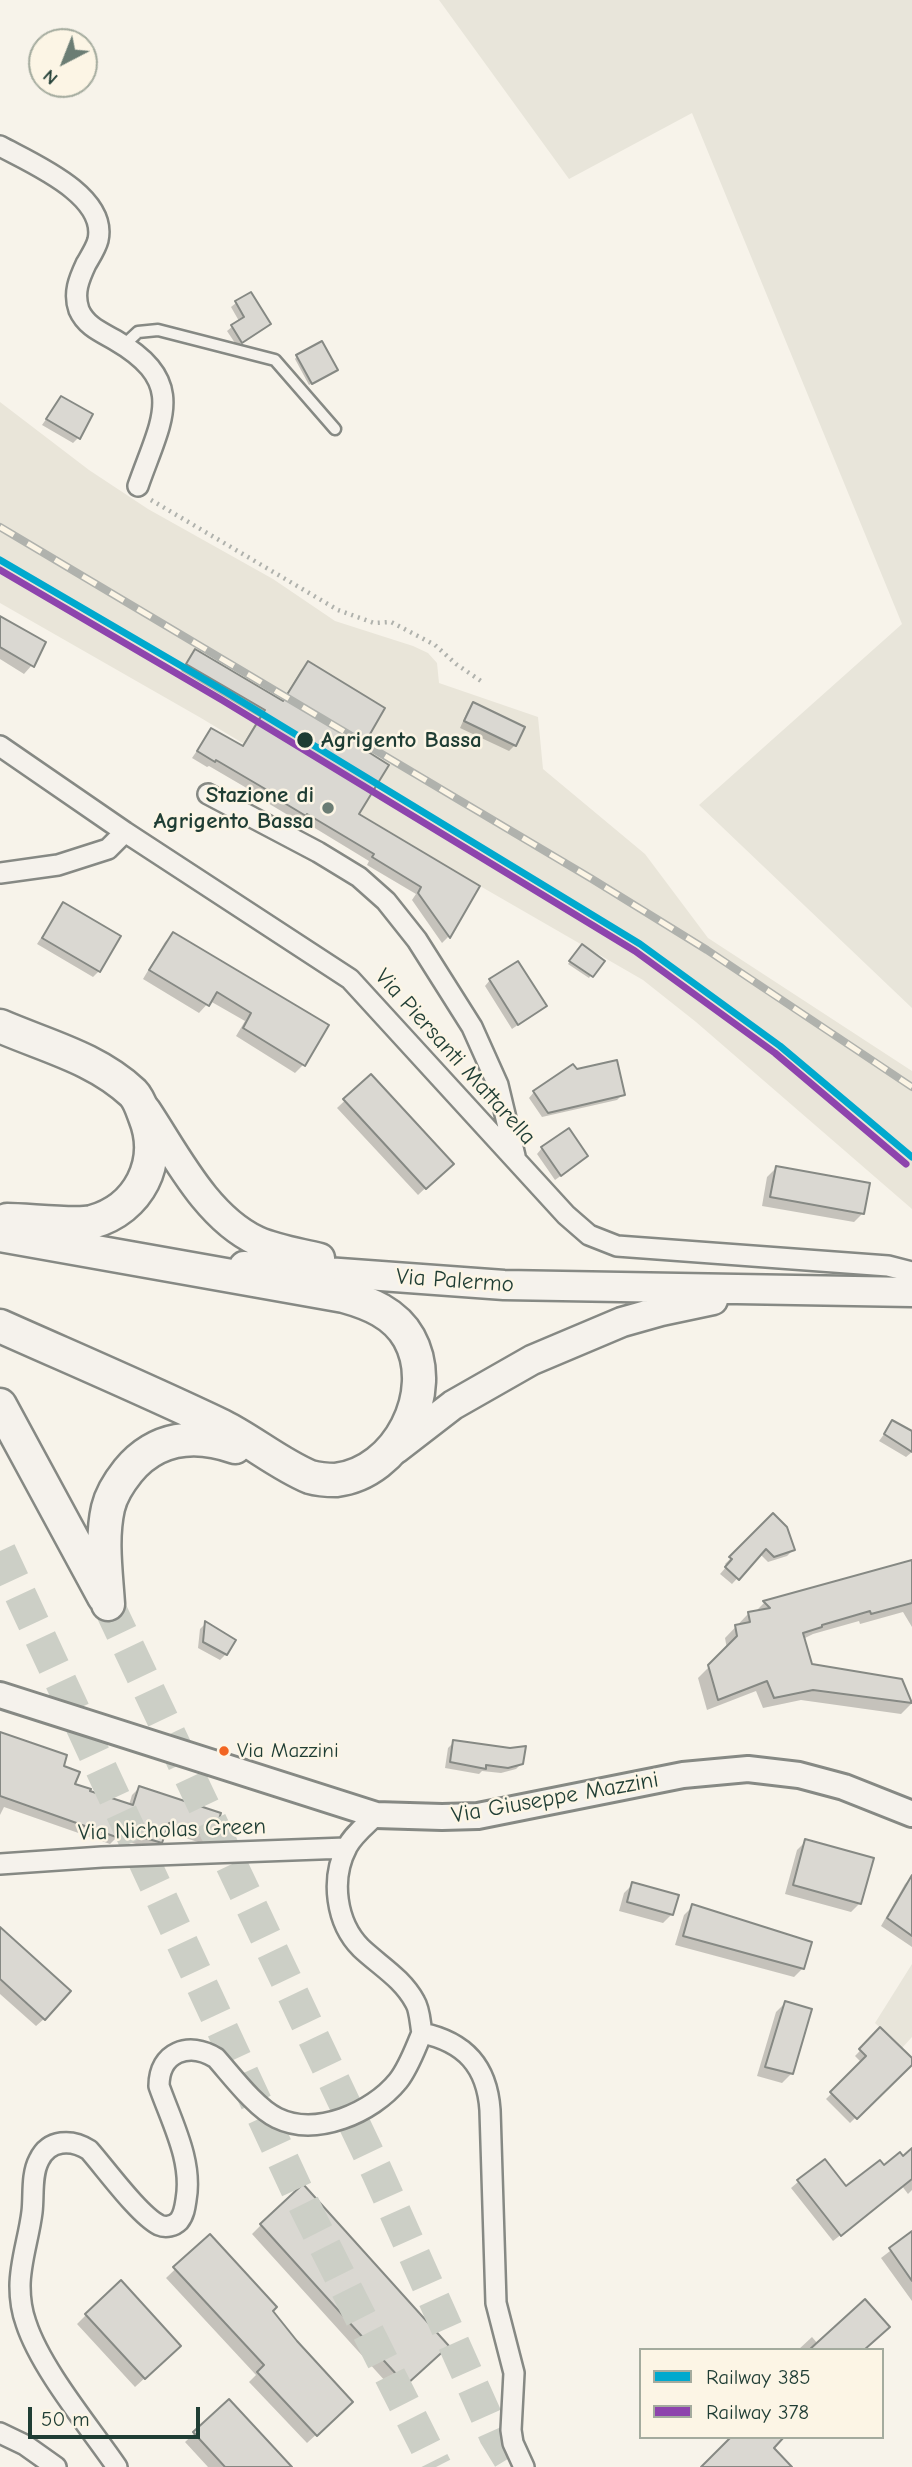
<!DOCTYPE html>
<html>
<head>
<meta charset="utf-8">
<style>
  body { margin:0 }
  #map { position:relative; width:912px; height:2467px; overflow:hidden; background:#f7f3ea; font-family:"Comic Neue",sans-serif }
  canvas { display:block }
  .legend { position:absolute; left:639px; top:2348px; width:245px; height:91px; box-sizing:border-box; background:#fcf5e5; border:2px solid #a4ab9e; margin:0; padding:9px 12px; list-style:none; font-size:21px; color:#1f3d34 }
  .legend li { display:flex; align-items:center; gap:14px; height:35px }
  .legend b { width:35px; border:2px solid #a4ab9e }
  .north { position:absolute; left:28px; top:28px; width:70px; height:70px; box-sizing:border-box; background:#fcf5e5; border:2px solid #a4ab9e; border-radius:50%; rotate:222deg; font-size:19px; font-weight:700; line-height:28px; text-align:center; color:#1f3d34 }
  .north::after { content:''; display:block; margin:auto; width:24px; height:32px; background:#6b7d74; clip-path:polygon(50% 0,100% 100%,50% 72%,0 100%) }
  .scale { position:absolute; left:28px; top:2407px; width:172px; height:32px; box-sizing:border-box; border:4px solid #1f3d34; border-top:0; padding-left:9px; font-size:21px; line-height:24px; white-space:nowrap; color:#1f3d34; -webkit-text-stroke:5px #fcf5e5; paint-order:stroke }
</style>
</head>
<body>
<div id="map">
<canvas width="912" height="2467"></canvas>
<ul class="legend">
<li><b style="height:9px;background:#00a9ce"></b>Railway 385</li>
<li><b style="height:9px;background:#8e44ad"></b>Railway 378</li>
</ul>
<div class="north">N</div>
<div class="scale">50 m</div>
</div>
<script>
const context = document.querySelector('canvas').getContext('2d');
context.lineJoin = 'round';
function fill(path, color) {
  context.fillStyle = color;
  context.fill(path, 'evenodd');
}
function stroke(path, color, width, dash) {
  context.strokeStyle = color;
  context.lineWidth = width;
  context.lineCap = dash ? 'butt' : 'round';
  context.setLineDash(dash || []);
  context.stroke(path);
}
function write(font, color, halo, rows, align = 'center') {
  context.font = font + ' "Comic Neue",sans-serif';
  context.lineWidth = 5;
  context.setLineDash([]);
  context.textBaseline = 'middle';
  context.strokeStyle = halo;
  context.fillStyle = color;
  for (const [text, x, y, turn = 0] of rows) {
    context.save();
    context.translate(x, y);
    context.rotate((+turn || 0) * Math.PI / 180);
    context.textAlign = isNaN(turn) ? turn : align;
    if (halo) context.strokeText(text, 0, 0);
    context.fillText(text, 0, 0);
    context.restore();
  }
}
fill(new Path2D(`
  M0,402L89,470L148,509L273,579L335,621L413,646L428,653L437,663L439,683L538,717L543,769L645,854L708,938L912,1071V1209L696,1022L643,980L480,886L201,718L0,603Z`), '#e9e5d9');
fill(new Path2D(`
  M439,0H912V1008L699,805L902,624L692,113L569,179Z
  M912,1964V2037L902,2048L875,2023Z`), '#e8e5da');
fill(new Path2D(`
  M236,303L264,328L237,346L227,331L239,321L231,307Z
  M297,356L334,372L309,385L295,359Z
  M61,398L78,438L73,443L42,425Z
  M0,618L32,665L24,674L0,659Z
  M196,651L282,702L301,670L308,664L359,749L357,814L478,887L448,937L442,943L412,900L416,894L367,865L369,861L300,819L298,821L261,799L262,797L209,766L207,767L192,758L211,730L241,748L259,717L181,671Z
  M474,704L515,745L509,751L460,728L468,710Z
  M63,904L99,971L93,977L37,944Z
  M173,934L303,1065L295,1073L236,1036L245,1021L210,1001L199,1013L143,979L165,942Z
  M580,949L602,961L589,978L568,964Z
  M490,980L545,1006L512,1029L485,986Z
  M576,1071L623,1094L617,1100L542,1117L529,1098L534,1092Z
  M371,1076L451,1164L418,1195L337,1108Z
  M542,1148L580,1162L555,1180L537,1154Z
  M776,1168L863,1213L854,1222L762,1206L767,1177Z
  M893,1422L912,1433V1452L906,1457L879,1441Z
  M773,1516L793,1550L787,1556L768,1562L760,1554L732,1584L720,1574L727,1566L725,1564Z
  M912,1562V1627L903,1612L860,1624L859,1621L813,1634L803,1639L811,1666L900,1681L912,1703L901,1714L801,1700L763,1708L756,1691L707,1710L698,1678L727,1649L725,1638L748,1614L754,1613L764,1603Z
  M205,1624L226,1654L220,1660L198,1648L200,1629Z
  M0,1734L61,1767L73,1785L129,1805L132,1795L139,1788L211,1837L204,1844L164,1831L160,1842L153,1849L116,1838L110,1844L4,1807L0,1815Z
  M454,1742L522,1763L516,1769L501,1773L482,1771L479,1774L445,1768L448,1748Z
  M806,1841L860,1903L851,1912L785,1894L797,1850Z
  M912,1877V1947L881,1926L905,1884Z
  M633,1884L672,1914L663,1923L619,1911L624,1893Z
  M693,1906L803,1968L794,1977L675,1945L684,1915Z
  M0,1930L44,2019L36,2026L0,1994Z
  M785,2003L791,2074L782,2083L757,2076L776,2012Z
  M880,2030L912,2062L850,2123L826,2099L862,2063L855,2056Z
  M912,2150V2190L908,2194L902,2186L833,2241L791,2188L798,2182L846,2189L902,2158Z
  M261,2225L438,2355L396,2393L252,2234Z
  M912,2234V2301L881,2258Z
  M210,2236L271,2311L342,2411L307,2443L249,2382L256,2375L166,2278Z
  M86,2315L170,2355L135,2387L77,2324Z
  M812,2337L818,2344L863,2350H798Z
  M229,2401L282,2467H208L185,2442Z`), '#0003');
const building = new Path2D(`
  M251,292L271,324L242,343L231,325L244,317L235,301Z
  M322,341L338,370L312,384L296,355Z
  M61,396L93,414L80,439L46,419Z
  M0,616L46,642L34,667L0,647Z
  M195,649L283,701L308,661L385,708L362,748L389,765L359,814L480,886L450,938L418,893L421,887L372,857L374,854L307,814L306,816L266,792L267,790L216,760L215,762L197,751L211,728L243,746L265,710L186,664Z
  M473,702L525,727L516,746L464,721Z
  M63,902L121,936L100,972L42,938Z
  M173,932L329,1025L305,1066L243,1028L251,1013L217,992L209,1006L149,970Z
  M582,944L605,961L593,977L569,961Z
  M518,961L547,1006L518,1025L489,979Z
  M617,1060L625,1095L548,1113L533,1091L573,1064L577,1069Z
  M371,1074L454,1164L426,1189L343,1099Z
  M569,1128L588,1156L561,1176L541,1147Z
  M776,1166L870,1183L864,1214L770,1197Z
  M892,1420L912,1431V1452L884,1434Z
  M773,1513L787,1527L795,1550L774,1557L766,1549L739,1580L725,1567L732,1559L729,1557Z
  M912,1560V1603L871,1614L870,1611L822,1625V1627L803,1633L812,1664L902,1679L912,1703L813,1690L774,1698L767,1681L718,1700L708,1665L737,1636L735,1625L750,1622L748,1612L770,1608L763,1601Z
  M205,1621L236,1640L227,1655L203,1642Z
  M0,1732L67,1755L64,1766L80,1772L75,1784L91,1789L90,1791L133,1805L139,1786L221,1813L213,1838L169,1823L162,1843L122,1831L119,1838L0,1796Z
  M453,1740L510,1748L526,1746L523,1764L508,1768L486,1765V1769L450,1762Z
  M805,1839L874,1858L861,1904L793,1885Z
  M912,1875V1936L887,1918Z
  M632,1882L679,1895L673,1915L627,1902Z
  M692,1904L812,1942L804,1969L683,1936Z
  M0,1927L71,1991L45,2020L0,1979Z
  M785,2001L812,2009L793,2074L765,2067Z
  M880,2027L912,2058V2065L857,2119L830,2092L866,2056L859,2049Z
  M912,2148V2179L841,2236L797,2180L825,2159L846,2186L880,2160L884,2165L900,2152L903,2156Z
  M303,2184L449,2346L406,2385L260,2224Z
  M912,2231V2281L889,2248Z
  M210,2234L277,2307L273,2311L297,2341L353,2402L317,2436L257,2372L264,2365L173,2267Z
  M121,2280L181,2346L145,2379L85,2314Z
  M865,2299L890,2327L864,2350H809Z
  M229,2399L292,2467H225L193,2432Z
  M731,2437H784L774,2448L792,2467H701Z`);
fill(building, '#dad8d2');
stroke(building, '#868984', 2);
stroke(new Path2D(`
  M0,1551L302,2201L436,2467
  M108,1604L378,2174L495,2436L514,2467`), '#cccfc6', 32, [32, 16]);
const service = new Path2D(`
  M124,345L138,332L158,330L275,360L335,429`);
const minor = new Path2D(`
  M0,146C31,163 108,195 98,240C96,248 90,257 86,264C79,279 73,293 79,310C86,326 101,332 115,340C189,383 161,420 138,486
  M0,746L125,832L350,979L566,1215L589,1235L617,1246L888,1266L912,1272
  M208,794L318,852L359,877L386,901L417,940L472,1027L498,1085L515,1156
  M0,873L58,865L108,849L125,832
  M376,1815C366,1825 353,1835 347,1847C330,1879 336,1923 361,1948C380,1966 402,1978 415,2002C420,2010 420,2023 422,2033
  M0,1864L102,1857L346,1848
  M422,2033C465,2042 487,2066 490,2110L496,2303L514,2373L511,2430L513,2443L524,2467
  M0,2433L25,2445L56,2467
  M117,2467C89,2426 41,2369 26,2323C22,2312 20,2298 20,2286C20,2262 29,2237 32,2212C34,2196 31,2175 39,2160C49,2139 72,2139 89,2150C105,2168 139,2215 159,2225C166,2228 174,2226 179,2221C184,2215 185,2207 186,2200C193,2161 172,2123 159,2086C159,2052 189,2041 216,2058C232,2076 256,2108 277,2118C316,2137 372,2113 398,2081C409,2067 415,2049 422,2033`);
const tertiary = new Path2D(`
  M0,1695L376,1815L442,1817L478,1816L683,1775L748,1769L799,1775L844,1787L912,1814`);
const secondary = new Path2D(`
  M146,1110C176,1155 206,1217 257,1241C277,1250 300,1253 320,1258
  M244,1266L504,1285L912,1292
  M396,1449L453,1405L532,1360L622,1322L661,1311L713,1300`);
const primary = new Path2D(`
  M0,1026C46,1046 96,1058 133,1093C139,1099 142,1109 145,1117C163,1162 139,1209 92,1222C76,1226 27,1220 7,1220
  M0,1235L344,1296C369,1303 395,1313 409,1338C439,1392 398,1473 336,1480C328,1480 317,1479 310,1477C279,1464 252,1441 222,1426C149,1391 74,1359 0,1326
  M0,1405L104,1597
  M108,1604C106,1573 101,1539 108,1508C111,1495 120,1481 128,1471C156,1437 195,1433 235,1447`);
stroke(service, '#868984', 15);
stroke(minor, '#868984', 24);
stroke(tertiary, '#868984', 30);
stroke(secondary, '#868984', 33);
stroke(primary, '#868984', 37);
stroke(new Path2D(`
  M151,500L338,610L374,623L391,622L435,645L456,664L481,681`), '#b0b2ad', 4.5, [2, 5]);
stroke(service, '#f5f2ec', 10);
stroke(minor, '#f5f2ec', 19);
stroke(tertiary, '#f5f2ec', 24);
stroke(secondary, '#f5f2ec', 28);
stroke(primary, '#f5f2ec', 32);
const rail = new Path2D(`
  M0,527L592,879L707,950L912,1087`);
stroke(rail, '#b0b2ad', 8);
stroke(rail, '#fcf5e5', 5, [16]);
stroke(new Path2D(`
  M0,560L226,692L640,944L780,1046L912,1157`), '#00a9ce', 7);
stroke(new Path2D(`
  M0,570L222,700L635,951L775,1053L906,1164`), '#8e44ad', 7);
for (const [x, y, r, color] of [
  [305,740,9,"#1f3d34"],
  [328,808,7,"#6b7d74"],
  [224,1751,6,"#f26522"]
]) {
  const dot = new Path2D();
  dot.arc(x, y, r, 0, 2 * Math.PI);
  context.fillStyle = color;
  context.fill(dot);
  stroke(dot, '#fcf5e5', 2.5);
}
write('21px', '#1f3d34', '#fcf5e5', [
  ["Via Mazzini",237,1751]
], 'left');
write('bold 23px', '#1f3d34', '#fcf5e5', [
  ["Agrigento Bassa",321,740]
], 'left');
write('bold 23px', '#1f3d34', '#fcf5e5', [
  ["Stazione di",314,795],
  ["Agrigento Bassa",314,821]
], 'right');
write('23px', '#1f3d34', '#fcf5e5', [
  ["Via Piersanti Mattarella",455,1057,48],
  ["Via Palermo",455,1281,4],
  ["Via Giuseppe Mazzini",555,1798,-10],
  ["Via Nicholas Green",172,1830,-2]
]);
</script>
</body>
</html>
